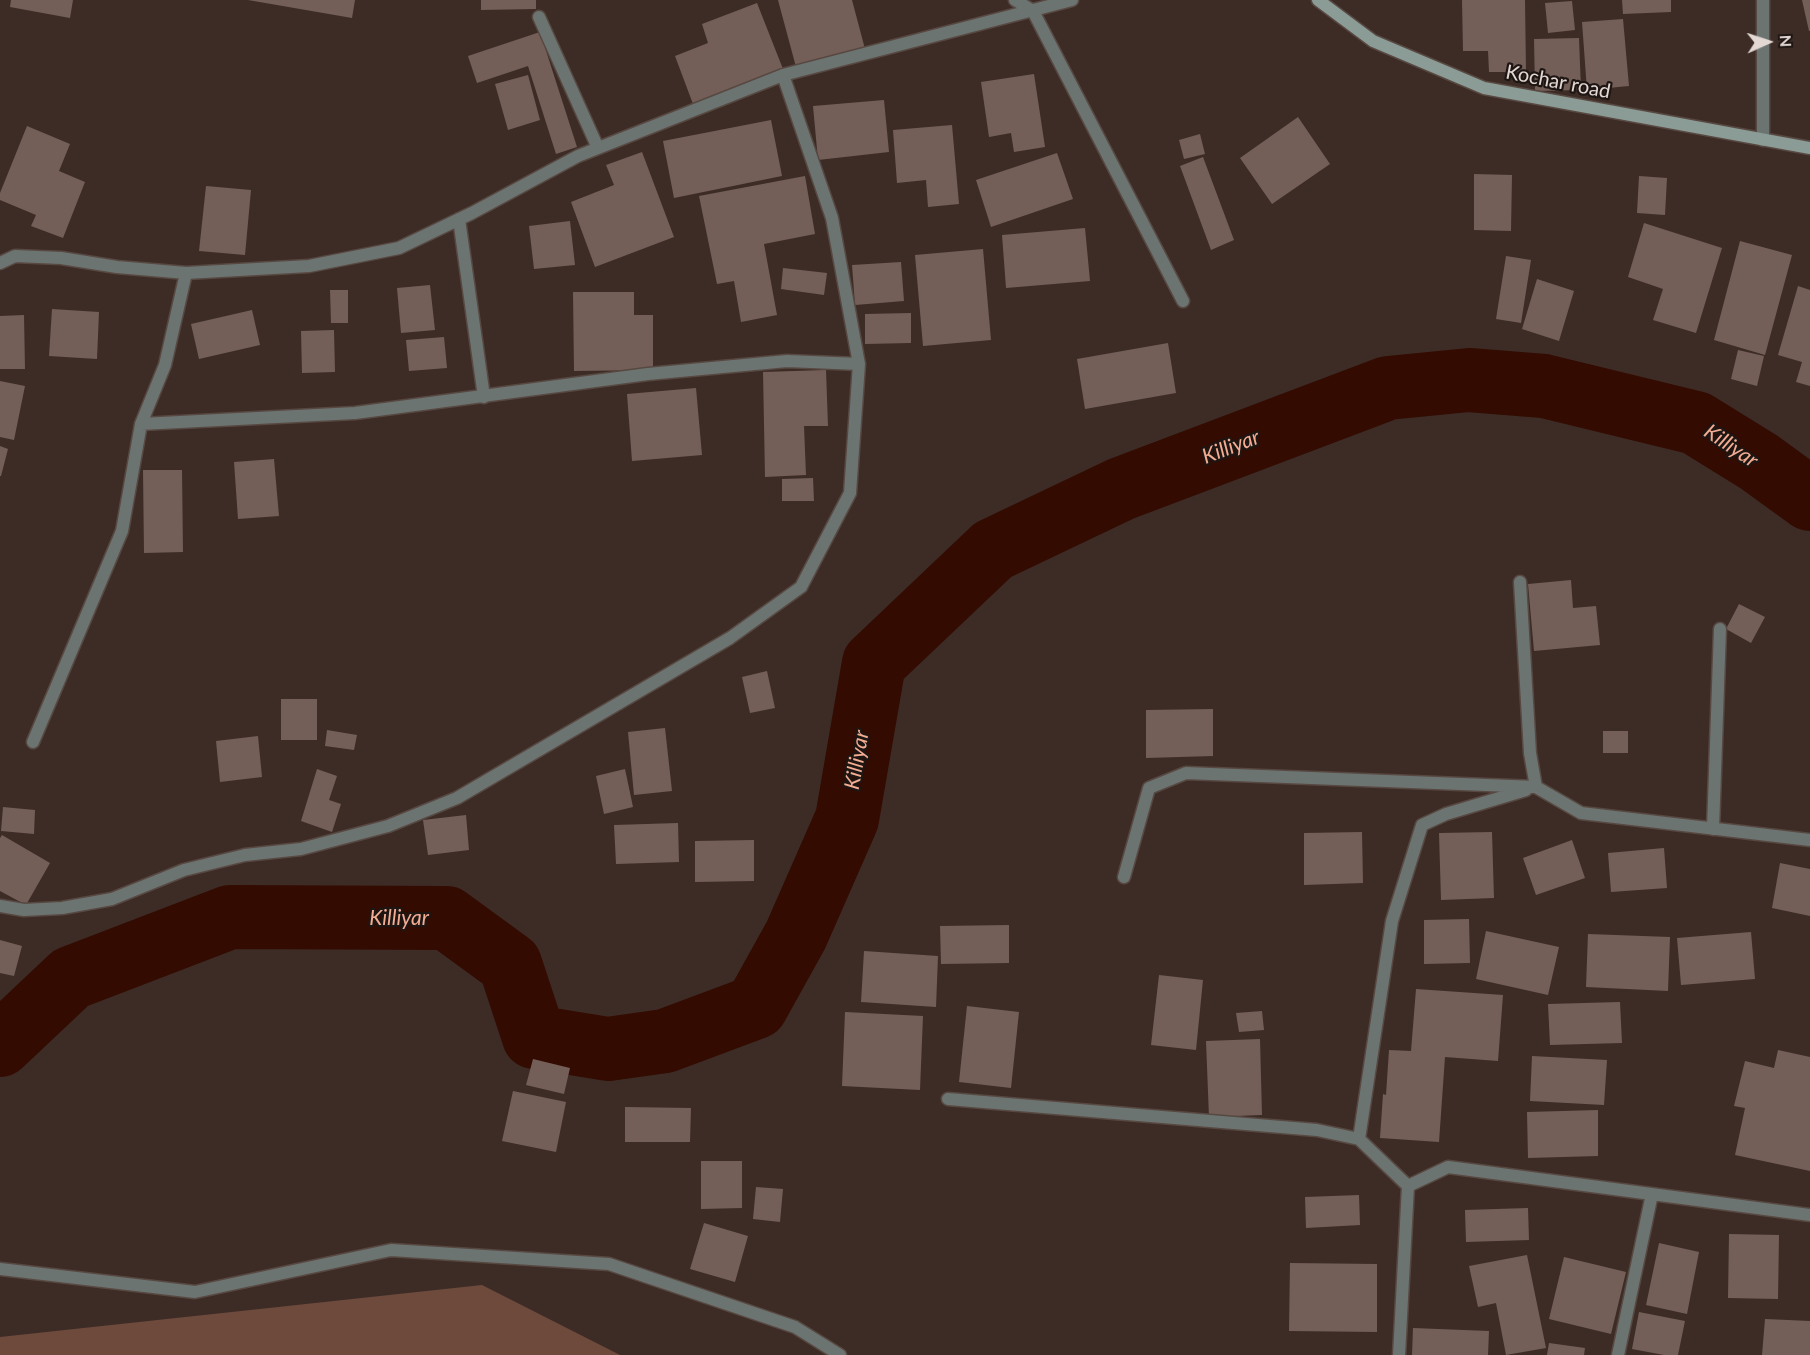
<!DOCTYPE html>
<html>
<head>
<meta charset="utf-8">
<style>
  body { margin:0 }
  #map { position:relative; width:1810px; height:1355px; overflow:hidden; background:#3d2c26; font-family:Lato,sans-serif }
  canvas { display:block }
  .north { position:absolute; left:1738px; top:12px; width:60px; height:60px; -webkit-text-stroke:4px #1e1613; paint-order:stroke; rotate:87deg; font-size:16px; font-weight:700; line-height:24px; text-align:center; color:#e4d8d4 }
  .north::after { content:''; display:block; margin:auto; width:21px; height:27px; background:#e4d8d4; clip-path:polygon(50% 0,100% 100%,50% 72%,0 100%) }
</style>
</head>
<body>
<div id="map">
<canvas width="1810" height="1355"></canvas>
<div class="north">N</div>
</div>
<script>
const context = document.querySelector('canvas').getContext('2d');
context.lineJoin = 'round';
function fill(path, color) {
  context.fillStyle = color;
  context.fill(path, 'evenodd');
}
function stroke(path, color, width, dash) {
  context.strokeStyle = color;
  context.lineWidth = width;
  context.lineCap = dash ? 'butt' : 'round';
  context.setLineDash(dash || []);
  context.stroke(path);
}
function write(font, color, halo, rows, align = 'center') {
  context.font = font + ' Lato,sans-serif';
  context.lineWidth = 4.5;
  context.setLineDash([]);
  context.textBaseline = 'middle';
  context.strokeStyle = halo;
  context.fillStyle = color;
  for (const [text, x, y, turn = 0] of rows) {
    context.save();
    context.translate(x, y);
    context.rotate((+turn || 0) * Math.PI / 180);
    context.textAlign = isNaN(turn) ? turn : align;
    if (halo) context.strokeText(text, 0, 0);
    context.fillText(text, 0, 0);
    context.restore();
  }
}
fill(new Path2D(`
  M482,1285L620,1355H0V1337Z`), '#6e4a3d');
stroke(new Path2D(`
  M0,1045L71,978L230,917L447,918L510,964L534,1037L608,1049L665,1041L756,1007L796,935L847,819L874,663L993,550L1121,489L1388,388L1469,380L1544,386L1696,423L1759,462L1810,499`), '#330b00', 64);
fill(new Path2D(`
  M11,0H73L70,18L10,7Z
  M248,0H355L352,18Z
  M481,0H536V9L481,10Z
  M778,0H852L865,49L796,67Z
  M1462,0H1525L1526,72H1489L1488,51H1463Z
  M1622,0H1671V12L1623,14Z
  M1802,0H1810V31H1809Z
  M1572,1L1575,30L1548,33L1545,3Z
  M757,3L783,69L693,104L675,56L708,43L702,24Z
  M1623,19L1629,86L1587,90L1582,22Z
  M540,32L577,147L556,154L528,66L477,83L468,56Z
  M1579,38L1581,90L1535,91L1534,39Z
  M1034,74L1045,147L1014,152L1011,133L989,137L981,82Z
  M528,75L540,120L508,130L495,84Z
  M884,100L889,152L818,160L813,106Z
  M1298,117L1330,164L1272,204L1240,158Z
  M771,120L782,176L674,198L663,141Z
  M952,125L959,204L928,207L926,180L897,183L893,130Z
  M27,126L70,144L59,171L85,182L63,238L31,226L36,215L0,200V193Z
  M1200,134L1205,154L1184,159L1179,140Z
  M642,152L674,237L595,267L571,202L614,185L606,165Z
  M1057,153L1073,199L991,227L976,180Z
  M1203,157L1234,240L1211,250L1180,166Z
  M1474,174L1512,175L1511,231L1474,230Z
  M805,176L815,234L764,244L777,315L741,322L734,281L717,284L699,196Z
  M1639,176L1667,178L1665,215L1637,213Z
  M206,186L251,190L245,255L199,251Z
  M570,221L575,265L534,269L529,226Z
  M1644,223L1722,248L1696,333L1653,320L1663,289L1628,277Z
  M1085,228L1090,281L1006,288L1002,235Z
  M1740,241L1792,255L1765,355L1714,340Z
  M983,249L991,340L923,346L915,255Z
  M1506,256L1531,260L1521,323L1496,319Z
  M901,262L904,301L855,305L852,265Z
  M783,268L827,273L824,295L781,289Z
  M1537,279L1574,291L1559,341L1522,329Z
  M430,285L435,330L401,333L397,288Z
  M1798,286L1810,290V386L1796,382L1802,362L1778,355Z
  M330,290H348V323H331Z
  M573,292H634V315H653V370L574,371Z
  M52,309L99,312L97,359L49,356Z
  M252,310L260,345L199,359L191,324Z
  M911,313V343L865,344V314Z
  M24,315L25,369H0V316Z
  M334,330L335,372L302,373L301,331Z
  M444,337L447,368L409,371L406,340Z
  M1168,343L1176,393L1085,409L1077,359Z
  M1738,350L1764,356L1757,386L1731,379Z
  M826,370L828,426H804L806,475L765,477L763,372Z
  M0,381L25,386L14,440L0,437Z
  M696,388L702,455L632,461L627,394Z
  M0,446L8,449L1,476H0Z
  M274,459L279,516L238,519L234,462Z
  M143,470H182L183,552L144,553Z
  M813,478L814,501H782V479Z
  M1571,580L1573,608L1596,606L1600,645L1534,651L1528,584Z
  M1739,604L1765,617L1751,643L1726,629Z
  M767,671L775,708L750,713L742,677Z
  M281,699H317V740H281Z
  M1213,709V756L1146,758V710Z
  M665,728L672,791L634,795L628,732Z
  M327,730L357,735L354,750L325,746Z
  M1603,731H1628V753H1603Z
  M258,736L262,777L220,782L216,741Z
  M317,769L337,776L329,800L341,804L332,832L301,821Z
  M625,769L633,807L604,814L596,776Z
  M3,807L35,810L34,834L1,831Z
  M466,815L469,850L428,855L423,820Z
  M678,823L679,862L616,864L614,825Z
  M1362,832L1363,883L1304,885V833Z
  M1492,832L1494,898L1441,900L1439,833Z
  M2,835L50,863L26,905L0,891V838Z
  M754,840V881L695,882V841Z
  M1572,840L1585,878L1536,895L1523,858Z
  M1664,848L1667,888L1611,892L1608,853Z
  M1780,863L1810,869V916L1772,908Z
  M1469,919L1470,963L1424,964V920Z
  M1009,925V963L941,964L940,926Z
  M1486,931L1559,947L1548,995L1476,979Z
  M1751,932L1755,979L1681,985L1677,938Z
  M1588,934L1670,937L1668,991L1586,987Z
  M0,940L22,946L14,976L0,973Z
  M864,951L938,956L936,1007L861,1002Z
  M1159,975L1203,980L1196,1050L1151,1045Z
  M1416,989L1503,995L1498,1061L1445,1057L1439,1142L1380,1138L1383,1094L1386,1095L1389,1050L1411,1051Z
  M1620,1002L1622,1043L1550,1045L1548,1004Z
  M967,1006L1019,1012L1011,1088L959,1082Z
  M1262,1011L1264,1030L1239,1032L1236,1013Z
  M845,1012L923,1016L920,1090L842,1086Z
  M1260,1039L1262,1115L1209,1117L1206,1041Z
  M1778,1050L1810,1057V1171L1735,1155L1745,1108L1734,1106L1745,1061L1774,1068Z
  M1532,1056L1607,1060L1604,1105L1530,1101Z
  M533,1059L570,1068L564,1094L526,1085Z
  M513,1091L566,1102L556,1152L502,1141Z
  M625,1107L691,1108L690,1142H625Z
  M1598,1110V1156L1528,1158L1527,1112Z
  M701,1161H742V1208L701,1209Z
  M756,1187L783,1189L780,1222L753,1219Z
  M1359,1195L1360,1225L1306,1228L1305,1197Z
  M1528,1208L1529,1240L1466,1242L1465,1210Z
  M704,1223L748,1236L735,1282L690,1269Z
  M1729,1234L1779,1235L1778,1299L1728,1298Z
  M1659,1243L1699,1252L1687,1314L1646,1305Z
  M1527,1255L1546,1348L1506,1355L1496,1303L1478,1307L1469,1266Z
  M1564,1257L1626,1272L1611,1334L1549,1319Z
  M1290,1263L1377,1264V1332L1289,1331Z
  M1639,1312L1685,1321L1678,1355H1664L1632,1349Z
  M1765,1319L1810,1321V1355H1762Z
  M1413,1328L1489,1331L1488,1355H1412Z
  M1549,1343L1585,1348L1584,1355H1547Z`), '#735f58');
const street = new Path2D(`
  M1015,0L1033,11L1183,301
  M539,17L598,148
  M1763,140V0
  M459,219L484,397
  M0,263L15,256L61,258L117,267L186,273L309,266L399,248L472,213L578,156L783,75L1072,0
  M141,424L355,413L648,374L787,361L859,364
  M1520,582L1530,753L1536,787L1581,813L1810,840
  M33,742L122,531L141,424L165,365L186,273
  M1713,829L1720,629
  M1124,877L1149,788L1186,773L1536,787
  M0,906L24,910L62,908L112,899L184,870L245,855L301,849L388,826L457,798L730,638L801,587L850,493L859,364L832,218L783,75
  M948,1099L1317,1130L1359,1139L1408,1186L1399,1355
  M1359,1139L1392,921L1422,825L1446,814L1526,790
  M1408,1186L1448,1167L1810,1215
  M0,1269L195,1292L391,1250L609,1264L795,1327L840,1355
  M1618,1355L1652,1194`);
const secondary = new Path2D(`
  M1318,0L1373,41L1484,88L1810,148`);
stroke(street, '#584842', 15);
stroke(secondary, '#584842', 15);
stroke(street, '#6b7471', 12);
stroke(secondary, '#8b9b95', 12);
write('20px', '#e4d8d4', '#1e1613', [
  ["Kochar road",1558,82,11]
]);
write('italic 21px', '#f4ac93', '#1e1613', [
  ["Killiyar",1731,446,34],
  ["Killiyar",1231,447,-21],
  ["Killiyar",857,760,-80],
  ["Killiyar",399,918]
]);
</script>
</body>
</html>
